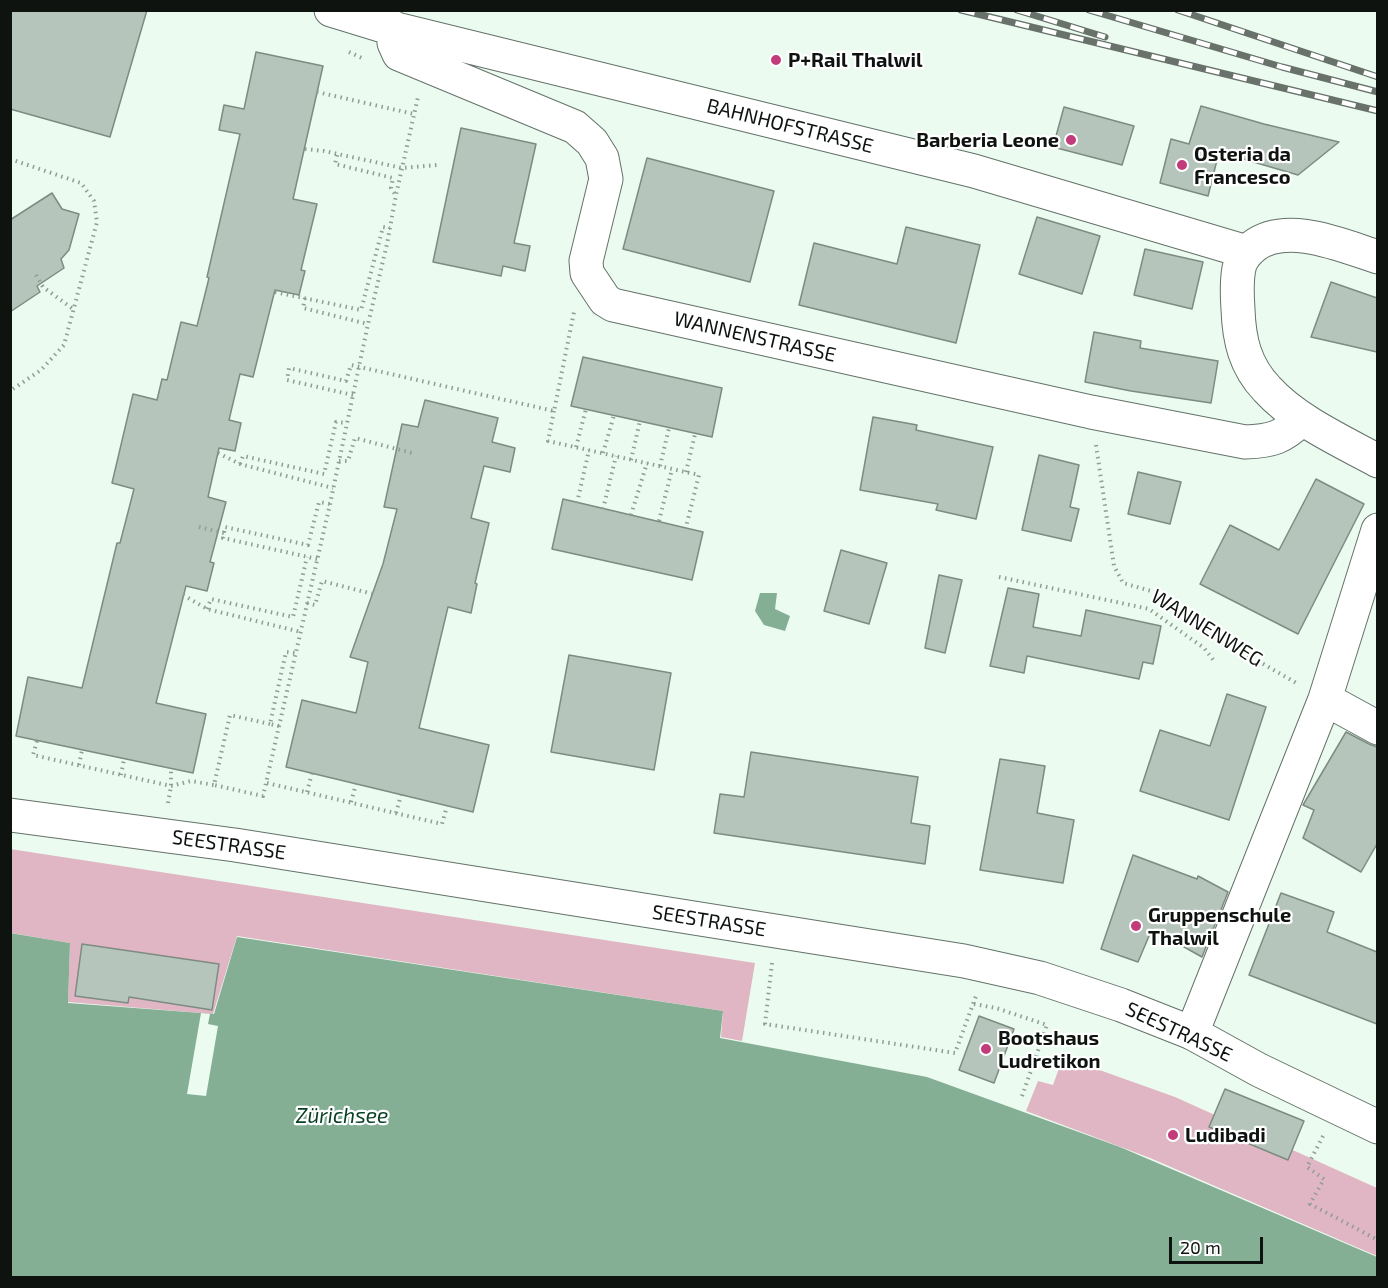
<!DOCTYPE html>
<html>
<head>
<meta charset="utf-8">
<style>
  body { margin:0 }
  #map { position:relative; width:1388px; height:1288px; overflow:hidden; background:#ebfbf0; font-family:"Exo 2",sans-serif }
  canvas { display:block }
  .frame { position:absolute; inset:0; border:12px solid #0e1310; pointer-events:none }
  .scale { position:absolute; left:1169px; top:1237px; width:94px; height:27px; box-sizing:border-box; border:3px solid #0e1310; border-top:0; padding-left:8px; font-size:18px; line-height:21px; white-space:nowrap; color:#0e1310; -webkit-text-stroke:4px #fff; paint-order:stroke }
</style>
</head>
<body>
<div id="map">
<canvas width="1388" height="1288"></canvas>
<div class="frame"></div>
<div class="scale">20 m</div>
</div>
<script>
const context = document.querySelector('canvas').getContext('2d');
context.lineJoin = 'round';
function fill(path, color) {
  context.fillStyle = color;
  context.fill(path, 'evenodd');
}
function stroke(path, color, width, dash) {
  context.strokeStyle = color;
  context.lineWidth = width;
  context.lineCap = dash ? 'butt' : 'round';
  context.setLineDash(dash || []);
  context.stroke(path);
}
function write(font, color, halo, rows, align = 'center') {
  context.font = font + ' "Exo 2",sans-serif';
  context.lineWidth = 4.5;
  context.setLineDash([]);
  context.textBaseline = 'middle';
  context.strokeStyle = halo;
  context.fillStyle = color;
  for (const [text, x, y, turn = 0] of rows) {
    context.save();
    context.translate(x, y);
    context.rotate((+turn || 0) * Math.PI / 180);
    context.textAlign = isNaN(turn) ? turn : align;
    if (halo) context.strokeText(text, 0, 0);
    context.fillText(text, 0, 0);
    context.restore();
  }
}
fill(new Path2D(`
  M10,849L755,963L742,1041L721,1037L723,1011L237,936L213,1014L68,1002L70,943L11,933Z
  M1063,1057L1175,1097L1377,1188V1256L1150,1158L1026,1111L1038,1081L1053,1085Z`), '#e0b6c4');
fill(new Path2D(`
  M760,593H777L775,609L790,616L785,631L764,625L755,611Z
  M10,933L70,943L68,1003L214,1014L237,937L723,1011L720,1038L927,1077L1120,1147L1377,1257V1277H11Z`), '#84af94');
fill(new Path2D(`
  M201,1013L210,1014L208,1024L218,1026L206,1096L187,1094Z`), '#ebfbf0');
const building = new Path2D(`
  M10,10H147L110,137L10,109Z
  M256,52L323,66L293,199L317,204L301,270L305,271L299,295L275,290L253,377L240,374L229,420L241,423L235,451L219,448L208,497L226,502L210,562L214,563L207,591L186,586L156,703L206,714L193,773L16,736L28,677L82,688L117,543H120L134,489L112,483L133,394L157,400L162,379L167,380L181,322L197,326L209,278L207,277L240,134L219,130L224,105L244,109Z
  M1201,106L1264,124L1339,142L1298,175L1219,152L1208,196L1160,183L1171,139L1189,144Z
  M1064,107L1134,126L1122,165L1053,147Z
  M461,128L536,144L514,243L530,246L525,271L503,266L501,276L433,262Z
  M647,158L774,191L750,282L623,249Z
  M52,193L62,209L79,214L69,250L61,259L64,268L37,286L40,292L10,312V220Z
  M1037,217L1100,236L1082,294L1019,274Z
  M906,227L980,245L956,343L799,305L814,243L897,264Z
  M1145,249L1203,262L1192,309L1134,295Z
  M1331,282L1377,298V352L1311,337Z
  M1094,332L1141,341L1140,348L1218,361L1211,403L1131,391L1085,382Z
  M583,357L722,388L712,437L571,406Z
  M425,400L498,418L492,442L515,448L510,472L484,466L471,518L489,523L475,583L477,584L471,613L448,607L419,728L489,745L473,812L286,767L302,700L356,713L368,662L350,657L383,564L397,509L384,507L402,424L418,427Z
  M873,417L917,425L916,430L993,447L976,519L936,510L938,504L860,490Z
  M1039,455L1079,465L1070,507L1079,509L1071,541L1022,530Z
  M1138,472L1181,482L1170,524L1128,514Z
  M1316,479L1364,504L1298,634L1200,584L1230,525L1279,550Z
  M563,499L703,532L692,580L552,549Z
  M841,550L887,563L869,624L824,611Z
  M939,575L962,580L945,653L925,648Z
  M1008,588L1039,594L1033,627L1081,636L1086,610L1161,626L1153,664L1143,662L1139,679L1027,656L1024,673L990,666Z
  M569,655L671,673L654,770L551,752Z
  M1227,694L1266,707L1229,820L1140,791L1160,730L1210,746Z
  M1346,732L1369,744L1377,747V844L1361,872L1303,838L1314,810L1303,805Z
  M751,752L918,777L911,823L930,826L925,864L714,833L720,794L744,797Z
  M1000,759L1045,766L1037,813L1074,820L1063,883L980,870Z
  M1133,855L1197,879L1198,876L1228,892L1202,957L1152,929L1138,962L1101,949Z
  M1281,893L1334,912L1327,932L1377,952V1024L1249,975Z
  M82,944L219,964L212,1010L129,997L128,1003L75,996Z
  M979,1016L1014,1029L994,1083L959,1070Z
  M1225,1089L1304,1121L1288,1160L1209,1127Z`);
fill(building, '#b6c5bb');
stroke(building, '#7d8b82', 1.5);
const minor = new Path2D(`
  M331,10L380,25L974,171L1247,252
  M393,27L394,43L399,54L575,127L592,142L602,158L606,179L586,261L587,273L605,300L613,305L1091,412L1245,442C1272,441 1282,438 1302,419
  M1378,257C1343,246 1287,221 1254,246C1248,251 1243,256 1240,264C1236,278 1237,295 1238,309C1239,340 1245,366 1267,389C1295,420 1341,441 1378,461
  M1325,699L1378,728
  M1192,1033L1325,699L1378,530`);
const major = new Path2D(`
  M10,815L235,845L964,961L1040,978L1121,1005L1192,1033L1259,1070L1378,1127`);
stroke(minor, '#647269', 35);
stroke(major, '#647269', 35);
stroke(new Path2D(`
  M349,52L364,59
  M317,92L414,114
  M305,149L324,151L402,168L437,165
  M337,155L335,164L393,178L391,188L395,194
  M10,159L81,183L94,201L97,222L64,345L41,370L10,391
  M36,275L43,287L73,309
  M275,292L361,310L383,227L390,228
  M305,298L303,308L368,324
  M353,395L287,380L289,368L346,381L351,365L554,411L574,312
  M554,411L548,441L699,475L686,527
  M1096,445L1114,566L1123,583L1158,593L1173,612L1298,684
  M576,447L586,409
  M218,453L240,464L333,488
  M603,453L614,415
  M631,460L640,421
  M339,461H348L355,438L412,453
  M240,464L243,456L324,474L336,422L347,423
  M660,466L669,428
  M686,472L695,434
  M577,503L589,450
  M603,509L616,456
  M631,515L647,463
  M659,521L672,469
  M199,527L224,533
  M317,559L223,538L225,527L308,545L319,502L330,504
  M999,577L1149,609L1204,648L1215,662
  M183,595L207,609L301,632
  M307,603L315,605L322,581L373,594
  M207,609L211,599L293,617L307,557
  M270,724L230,715L214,785L263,796L330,504L368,324L387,244L396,195L418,97
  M279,726L270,724L286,652L296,653
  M37,741L33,755L171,786L191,781L214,785
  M79,765L82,750
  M121,775L124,759
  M267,783L442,824L447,806
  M307,792L312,773
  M351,802L356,784
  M168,803L171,786V768
  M396,813L401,795
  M772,963L765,1024L955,1053L976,996
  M974,1004L996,1008L1047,1025L1021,1099
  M1323,1136L1307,1167L1324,1179L1310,1204L1378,1240`), '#909c94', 4, [1.5, 4.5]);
stroke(minor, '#fff', 33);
stroke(major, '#fff', 33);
const rail = new Path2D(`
  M961,10L1378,111
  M1017,10L1105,37
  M1089,10L1282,67L1378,92
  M1178,10L1378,77`);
stroke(rail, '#68726b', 7);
stroke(rail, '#fff', 4.5, [14]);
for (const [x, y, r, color] of [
  [776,60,6,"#c23b7b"],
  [1071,140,6,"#c23b7b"],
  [1182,165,6,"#c23b7b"],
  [1136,926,6,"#c23b7b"],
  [986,1049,6,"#c23b7b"],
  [1173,1135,6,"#c23b7b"]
]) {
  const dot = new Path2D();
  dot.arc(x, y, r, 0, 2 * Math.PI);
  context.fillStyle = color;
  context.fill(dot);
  stroke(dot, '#fff', 2);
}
write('bold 20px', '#0e1310', '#fff', [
  ["P+Rail Thalwil",788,60],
  ["Barberia Leone",1059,140,"right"],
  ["Osteria da",1194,154],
  ["Francesco",1194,177],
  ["Gruppenschule",1148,915],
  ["Thalwil",1148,938],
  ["Bootshaus",998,1038],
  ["Ludretikon",998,1061],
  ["Ludibadi",1185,1135]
], 'left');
write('20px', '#0e1310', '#fff', [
  ["BAHNHOFSTRASSE",790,126,14],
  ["WANNENSTRASSE",755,337,13],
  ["WANNENWEG",1207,628,32],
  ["SEESTRASSE",229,845,8],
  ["SEESTRASSE",709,921,9],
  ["SEESTRASSE",1179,1032,25]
]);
write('italic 21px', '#073f25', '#fff', [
  ["Zürichsee",342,1116]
]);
</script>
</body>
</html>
